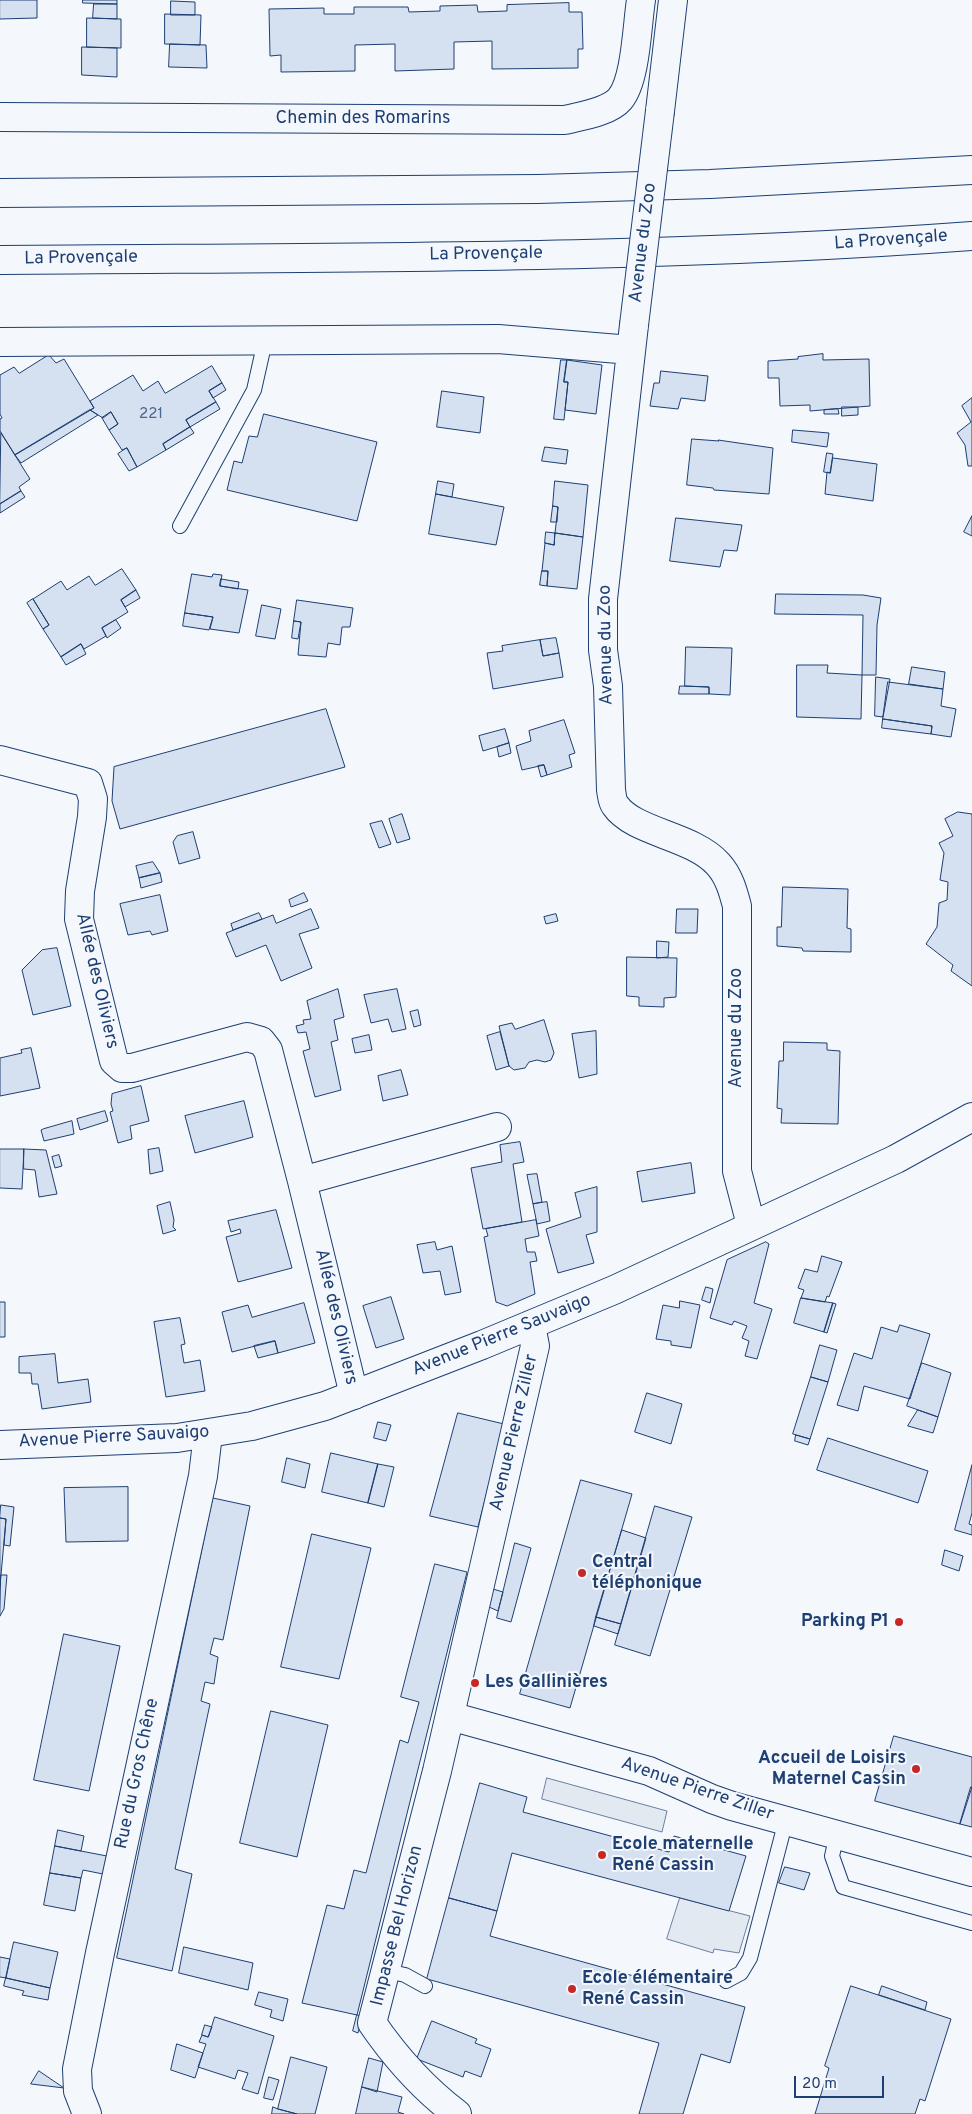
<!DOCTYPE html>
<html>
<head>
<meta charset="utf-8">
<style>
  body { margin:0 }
  #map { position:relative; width:972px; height:2114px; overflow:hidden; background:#f4f7fb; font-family:Overpass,sans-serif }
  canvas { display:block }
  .scale { position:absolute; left:794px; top:2076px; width:90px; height:22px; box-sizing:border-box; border:2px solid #1d3f73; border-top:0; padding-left:6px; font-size:15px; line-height:18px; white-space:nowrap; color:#1d3f73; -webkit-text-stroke:4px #f4f7fb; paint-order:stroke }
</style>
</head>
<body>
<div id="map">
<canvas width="972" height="2114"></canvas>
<div class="scale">20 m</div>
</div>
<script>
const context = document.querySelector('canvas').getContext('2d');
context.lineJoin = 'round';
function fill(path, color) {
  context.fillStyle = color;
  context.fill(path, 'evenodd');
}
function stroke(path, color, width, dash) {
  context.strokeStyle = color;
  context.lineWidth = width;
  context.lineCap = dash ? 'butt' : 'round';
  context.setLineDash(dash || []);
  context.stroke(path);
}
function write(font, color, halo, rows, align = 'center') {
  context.font = font + ' Overpass,sans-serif';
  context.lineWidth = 4;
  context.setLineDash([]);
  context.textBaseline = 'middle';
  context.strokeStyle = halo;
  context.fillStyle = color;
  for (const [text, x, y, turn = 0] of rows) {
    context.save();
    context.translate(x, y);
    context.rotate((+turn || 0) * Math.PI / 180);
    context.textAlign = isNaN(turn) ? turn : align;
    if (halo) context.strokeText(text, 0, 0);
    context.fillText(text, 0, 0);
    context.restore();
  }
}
const green = new Path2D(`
  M547,1778L667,1811L662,1832L542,1799Z
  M680,1898L750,1916L739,1953L714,1949L713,1953L667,1939Z`);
fill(green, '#e3e9f0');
stroke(green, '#687fa3', 1);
const building = new Path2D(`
  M0,0H37V18L0,19Z
  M83,0H117V4L83,3Z
  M171,1L195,2V15H171Z
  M569,3V12H582L583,49H578V68L492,69V41L454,42V69L395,71V44L355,45V71L281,72V55L270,56L269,9L324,8V14H354V7H408L409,12L440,11V6L477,5L478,12L507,11V5Z
  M94,4H117V19L93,18Z
  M165,14L201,15L200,45L165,44Z
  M87,18L121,19V48L87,47Z
  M170,44L206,45L207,68L169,67Z
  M82,47L117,48V77L82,75Z
  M823,354V360L869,359L870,406L810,411V405L780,406L779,378H768V361L798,359V357Z
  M49,355L56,363L64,359L94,408L15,455L0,431V419L2,418L0,414V375L14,367L19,373Z
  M561,360H567L564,382H568L564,420L554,419Z
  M567,360L602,365L596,414L565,410L568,382H564Z
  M212,366L222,383L209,391L216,402L186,420L190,427L163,444L166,450L137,467L127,448L122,450L109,430L118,424L111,412L103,418L90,410L94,408L90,401L133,375L143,391L158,381L165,393Z
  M661,371L708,376L705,401L681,398L678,409L650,406L654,383H659Z
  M222,383L226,390L213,398L209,391Z
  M442,391L484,397L480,433L437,427Z
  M972,398V466H968L965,445L957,433L971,422L962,406Z
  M216,402L220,409L190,427L186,420Z
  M842,407H858V415L842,416Z
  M838,409L839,414H824V410Z
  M90,410L98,415L21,463L15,455Z
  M111,412L118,424L109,430L102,418Z
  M264,414L377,442L357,521L227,490L234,461L242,463L249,436L257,437Z
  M190,427L194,433L166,450L163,444Z
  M793,430L829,433L827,447L792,442Z
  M1,433L30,479L19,487L21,491L0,504Z
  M692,439L719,441L718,440L773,448L769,494L714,490L713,488L687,485Z
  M545,447L568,450L566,464L542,461Z
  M127,448L137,467L129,471L118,454Z
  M827,453L833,454L830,473L824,472Z
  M833,458L877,464L873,501L825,494L827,472L830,473Z
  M438,481L454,484L452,497L436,494Z
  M555,481L588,485L583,537L555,533L558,507L553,506Z
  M21,491L25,497L0,513V504Z
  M436,494L504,507L496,545L429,534Z
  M553,506L558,507L557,522H551Z
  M972,516V536L964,532Z
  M676,518L742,525L737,551L724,550L720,567L670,561Z
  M546,532L555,533L554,545L545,543Z
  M555,533L583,537L577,589L547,586L548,571H542L545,543L554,545Z
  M122,569L136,590L121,600L128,612L102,628L106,636L84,649L81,644L61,657L43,629L49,625L33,599L61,581L67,590L89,576L95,585Z
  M542,571H548L547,586L540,585Z
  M192,574L212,577L213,574L222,575L220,586L248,590L239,633L210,629L213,617L185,613Z
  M221,579L239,582L238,589L220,586Z
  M136,590L140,598L125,607L121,600Z
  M776,594L863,595L881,598L877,625L876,675H862L863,615L775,614Z
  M33,599L49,625L43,629L27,603Z
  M297,600L353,608L350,627H342L340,645L328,643L326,657L298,655L301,622L294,621Z
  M262,605L281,609L275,639L256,636Z
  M185,613L213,617L209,630L183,626Z
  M116,620L121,628L107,638L102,628Z
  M294,621L301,622L298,639L292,638Z
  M556,638L559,653L543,656L540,640Z
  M540,640L543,656L559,653L563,677L493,689L487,653L503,651L502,646Z
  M81,644L86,654L66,665L61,657Z
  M686,647L732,648L730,695L709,694V687L685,686Z
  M797,665H828L827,673L862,675L861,719L797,717Z
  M912,667L945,672L943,689L909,684Z
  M876,677L890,679L883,717L875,716Z
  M888,682L943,689L941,706L956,709L951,737L931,734L932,726L883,719Z
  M680,686L709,687V694H679Z
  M326,709L345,767L120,829L112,801L114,767Z
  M883,719L932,726L931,734L882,728Z
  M564,720L575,753L569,755L572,767L547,775L544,765L522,770L516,746L531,741L529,731Z
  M505,729L509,743L483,751L479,736Z
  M509,743L511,753L499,757L497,747Z
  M544,765L547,775L541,777L538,766Z
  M958,812L972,814V986L951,971L953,965L926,944L937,927L939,903L947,900L948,882L940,880L944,853L939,843L953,836L945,819Z
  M402,814L410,839L397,843L389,819Z
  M382,821L391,844L379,848L370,824Z
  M193,832L200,858L179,864L173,842L177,836Z
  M153,862L160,873L139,878L136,866Z
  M160,873L162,882L141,888L139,878Z
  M783,887L848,889L847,928L851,929V952L803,951L802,948L777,946V927H781Z
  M304,893L308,901L291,907L289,900Z
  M160,895L168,931L152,935L150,931L128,935L120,904Z
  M311,909L319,928L299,934L312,968L281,981L266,945L236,957L226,933L273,915L276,923Z
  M677,909H698L697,933H676Z
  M259,913L262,919L233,930L231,924Z
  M556,914L558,921L546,924L544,917Z
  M657,941L669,942L668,957L657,958Z
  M57,948L71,1006L33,1015L22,970L42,950Z
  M627,957L677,958L676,997L664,998V1007L639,1006V997L627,996Z
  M338,989L344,1017L334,1020L338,1040L331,1042L341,1090L315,1097L303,1051L310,1049L306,1032L298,1033L296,1026L304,1024L303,1020L311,1019L307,1001Z
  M397,989L406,1029L392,1032L388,1019L371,1023L364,995Z
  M418,1010L421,1025L414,1027L410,1012Z
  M544,1020L554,1053L551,1060L545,1062L537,1060L529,1062L525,1068L514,1070L509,1066L499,1026L512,1023L515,1029Z
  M596,1031L597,1074L579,1078L572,1034Z
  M500,1032L509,1066L496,1070L487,1036Z
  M369,1035L372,1050L355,1053L352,1039Z
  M784,1042L827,1043V1050L840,1051L838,1124L781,1123L782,1109L777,1108L779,1061H783Z
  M31,1048L40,1088L0,1096V1058L22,1053L21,1050Z
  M401,1070L408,1095L383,1101L378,1076Z
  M141,1086L149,1121L130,1126L132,1139L118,1143L110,1112L113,1111L111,1104L112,1094Z
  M244,1101L253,1137L195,1153L185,1116Z
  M105,1111L108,1121L80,1130L77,1119Z
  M72,1121L74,1134L44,1141L41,1130L43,1129Z
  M520,1142L524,1162L513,1164L522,1222L483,1229L471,1168L502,1162L500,1145Z
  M159,1148L163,1171L150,1174L148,1150Z
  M0,1149H24L22,1189L0,1188Z
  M24,1149L46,1150L57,1194L39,1197L35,1170L24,1169Z
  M59,1155L62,1166L55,1168L52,1157Z
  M691,1163L695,1193L642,1202L637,1172Z
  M537,1174L542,1202L533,1204L527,1175Z
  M597,1187V1232L586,1235L594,1263L558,1273L546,1229L581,1217L575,1193Z
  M170,1202L174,1220L173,1227L176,1230L163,1234L157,1206Z
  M547,1202L550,1221L537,1224L533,1204Z
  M276,1210L292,1268L238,1282L226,1237L241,1233L240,1229L231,1232L228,1221Z
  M536,1220L539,1236L525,1239L527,1252H535L537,1261L530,1262L535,1294L507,1306L496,1302L484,1237L488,1236L486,1229Z
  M435,1242L437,1250L452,1246L461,1292L445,1295L440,1271L423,1273L417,1245Z
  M766,1242L769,1244L754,1303L772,1309L757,1359L745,1356L749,1341L742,1338L747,1326L734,1321L732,1325L710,1318L727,1260Z
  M822,1256L842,1262L829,1297L827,1296L825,1302L801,1298L804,1290L798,1288L805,1269L817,1272Z
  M706,1287L713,1289L710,1303L702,1300Z
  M391,1297L404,1339L376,1348L363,1306Z
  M801,1298L833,1303L824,1332L794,1323Z
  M680,1301L700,1305L691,1348L671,1345V1341L656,1339L663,1305L679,1308Z
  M0,1302H5V1337H0Z
  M304,1303L315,1343L278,1353L275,1341L232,1352L222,1312L248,1305L252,1317Z
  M833,1303L836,1304L827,1333L824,1332Z
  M180,1318L185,1344L181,1345L184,1363L200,1360L205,1391L166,1397L154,1322Z
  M900,1325L930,1334L910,1399L864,1386L858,1411L837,1405L854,1353L872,1359L881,1327L897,1332Z
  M275,1341L278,1353L258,1358L254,1346Z
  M820,1345L837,1350L828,1382L811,1377Z
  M55,1354L58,1383L88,1379L91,1402L42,1409L38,1384H32L31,1373H19V1357Z
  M922,1363L951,1373L938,1417L907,1406Z
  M811,1377L828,1382L810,1439L793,1434Z
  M647,1393L682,1404L671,1444L635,1432Z
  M918,1410L938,1417L933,1433L908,1426Z
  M458,1413L504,1424L478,1527L430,1516Z
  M378,1422L391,1425L386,1441L374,1438Z
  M796,1435L810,1439L808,1445L795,1441Z
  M828,1438L928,1471L918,1503L817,1470Z
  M331,1453L378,1464L368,1503L322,1492Z
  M287,1458L310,1464L305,1488L282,1482Z
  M378,1464L394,1467L384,1507L368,1503Z
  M972,1465V1513L969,1524L972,1525V1535L955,1530Z
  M581,1480L632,1494L570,1708L520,1694Z
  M128,1487V1541L66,1542L64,1488Z
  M213,1498L250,1506L223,1640L214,1638L210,1654L218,1657L214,1684L205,1682L201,1701L210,1704L175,1869L192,1874L172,1971L117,1958Z
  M1,1505L14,1507L10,1546L4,1545L6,1519L0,1518Z
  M655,1506L692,1517L650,1656L615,1645Z
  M0,1518L6,1519L0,1586Z
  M622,1530L646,1538L621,1624L596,1617Z
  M312,1534L371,1548L339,1679L281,1667Z
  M515,1543L531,1548L511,1622L497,1618Z
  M945,1550L963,1556L959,1571L942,1565Z
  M435,1564L467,1572L357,2015L302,2003L327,1905L344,1909L354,1870L366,1873L400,1740L408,1743L419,1702L401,1697Z
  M1,1575H7L4,1609L0,1616Z
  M493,1589L503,1592L498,1611L489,1607Z
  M596,1617L621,1624L618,1634L594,1626Z
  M64,1634L120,1646L89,1791L34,1780Z
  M271,1711L328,1725L297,1857L240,1843Z
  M894,1736L972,1757V1787L960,1824L875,1801Z
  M480,1783L527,1797L523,1812L669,1852L674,1836L746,1856L729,1911L512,1853L497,1911L449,1898Z
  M971,1787H972V1827L960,1824Z
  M58,1830L84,1836L81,1851L55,1846Z
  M55,1846L112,1857L108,1875L83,1870L81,1878L50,1873Z
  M785,1867L810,1873L804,1890L779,1883Z
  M50,1873L81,1878L75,1911L44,1905Z
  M449,1898L497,1911L490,1936L745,2007L730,2063L701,2054L683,2114H639L659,2043L427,1979Z
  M14,1942L58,1952L50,1988L6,1978Z
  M184,1947L253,1963L248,1990L179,1973Z
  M0,1957L10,1959L6,1978L0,1977Z
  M6,1978L50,1988L48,2000L22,1995L24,1991L4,1986Z
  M851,1986L951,2019L925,2101L920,2099L915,2114H815L829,2068L825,2066Z
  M882,1986L927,2002L925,2010L879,1995Z
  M259,1992L288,1999L283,2021L270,2017L272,2010L255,2005Z
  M357,2015L363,2016L358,2033L353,2031Z
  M215,2017L274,2036L258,2094L242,2089L248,2073L238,2070L235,2079L198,2067L206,2044L199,2042L202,2035L208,2037Z
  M432,2021L477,2039L475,2043L491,2049L481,2077L465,2071L463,2077L417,2059Z
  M205,2025L212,2027L208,2037L202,2035Z
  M177,2044L203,2053L195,2078L171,2070Z
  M291,2057L327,2067L315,2114H297L278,2109Z
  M369,2058L383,2062L377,2092L362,2087Z
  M39,2071L64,2088L31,2084Z
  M269,2077L279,2080L273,2100L264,2098Z
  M362,2087L402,2097L398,2112L404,2114H356Z
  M273,2107L278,2109L297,2114H272Z`);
fill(building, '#d5e0f0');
stroke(building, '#1d3f73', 1);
const service = new Path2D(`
  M180,526L254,390L265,341
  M837,1834L832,1856L843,1887L972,1923
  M387,1971L405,1975L425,1986
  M726,1981L741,1973L750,1958L786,1820`);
const minor = new Path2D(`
  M660,111L673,0
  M0,117L565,120C581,116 609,112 620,99C636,80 637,25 641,0
  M634,325L603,599V650L608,686L611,790C612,795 612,801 615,805C634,833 692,835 718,864C729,876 733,891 737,906V1171L751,1225
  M0,342L498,339L631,350
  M0,760L88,783L93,799L92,817L80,891L79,919L114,1061L122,1068H132L247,1037L261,1041L268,1050L302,1181L354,1395
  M302,1181L497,1127
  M450,1716L649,1771L712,1799L732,1806L972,1872
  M87,2114L78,2091L77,2069L100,1953L203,1476L208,1434
  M457,2114C424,2089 396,2058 372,2023L437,1771L535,1346L531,1325`);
const secondary = new Path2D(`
  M0,1445L177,1438L252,1426L325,1406L482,1345L614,1290L896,1159L972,1117`);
const motorway = new Path2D(`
  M0,193L538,189L710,184L972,170
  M0,260C324,257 649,260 972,236`);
stroke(service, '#1d3f73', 16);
stroke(minor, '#1d3f73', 30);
stroke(secondary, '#1d3f73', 30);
stroke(motorway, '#1d3f73', 30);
stroke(service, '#f4f7fb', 14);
stroke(minor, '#f4f7fb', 28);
stroke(secondary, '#f4f7fb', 28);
stroke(motorway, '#f4f7fb', 28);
const minorBridge = new Path2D(`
  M634,325L660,111`);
stroke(minorBridge, '#1d3f73', 30, []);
stroke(minorBridge, '#f4f7fb', 28);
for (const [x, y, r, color] of [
  [582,1573,5,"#c62828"],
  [899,1622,5,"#c62828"],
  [475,1683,5,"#c62828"],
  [916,1769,5,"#c62828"],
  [602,1855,5,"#c62828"],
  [572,1989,5,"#c62828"]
]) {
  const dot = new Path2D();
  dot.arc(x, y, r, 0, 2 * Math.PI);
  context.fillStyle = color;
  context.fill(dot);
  stroke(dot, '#f4f7fb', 2);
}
write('15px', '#4b6792', null, [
  ["221",151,415]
]);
write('18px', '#1d3f73', '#f4f7fb', [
  ["Chemin des Romarins",363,119],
  ["La Provençale",891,241,-4],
  ["Avenue du Zoo",644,243,-83],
  ["La Provençale",486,255,-1],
  ["La Provençale",81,259,-1],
  ["Avenue du Zoo",607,645,-91],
  ["Allée des Oliviers",96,981,77],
  ["Avenue du Zoo",737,1028,-90],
  ["Allée des Oliviers",335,1317,77],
  ["Avenue Pierre Sauvaigo",502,1336,-22],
  ["Avenue Pierre Ziller",515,1433,-77],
  ["Avenue Pierre Sauvaigo",114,1438,-3],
  ["Rue du Gros Chêne",138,1774,-78],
  ["Avenue Pierre Ziller",697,1790,19],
  ["Impasse Bel Horizon",398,1926,-76]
]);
write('bold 18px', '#1d3f73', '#f4f7fb', [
  ["Central",592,1563],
  ["téléphonique",592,1584],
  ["Parking P1",889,1622,"right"],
  ["Les Gallinières",485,1683],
  ["Accueil de Loisirs",906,1759,"right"],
  ["Maternel Cassin",906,1780,"right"],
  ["Ecole maternelle",612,1845],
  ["René Cassin",612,1866],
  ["Ecole élémentaire",582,1979],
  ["René Cassin",582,2000]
], 'left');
</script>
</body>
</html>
